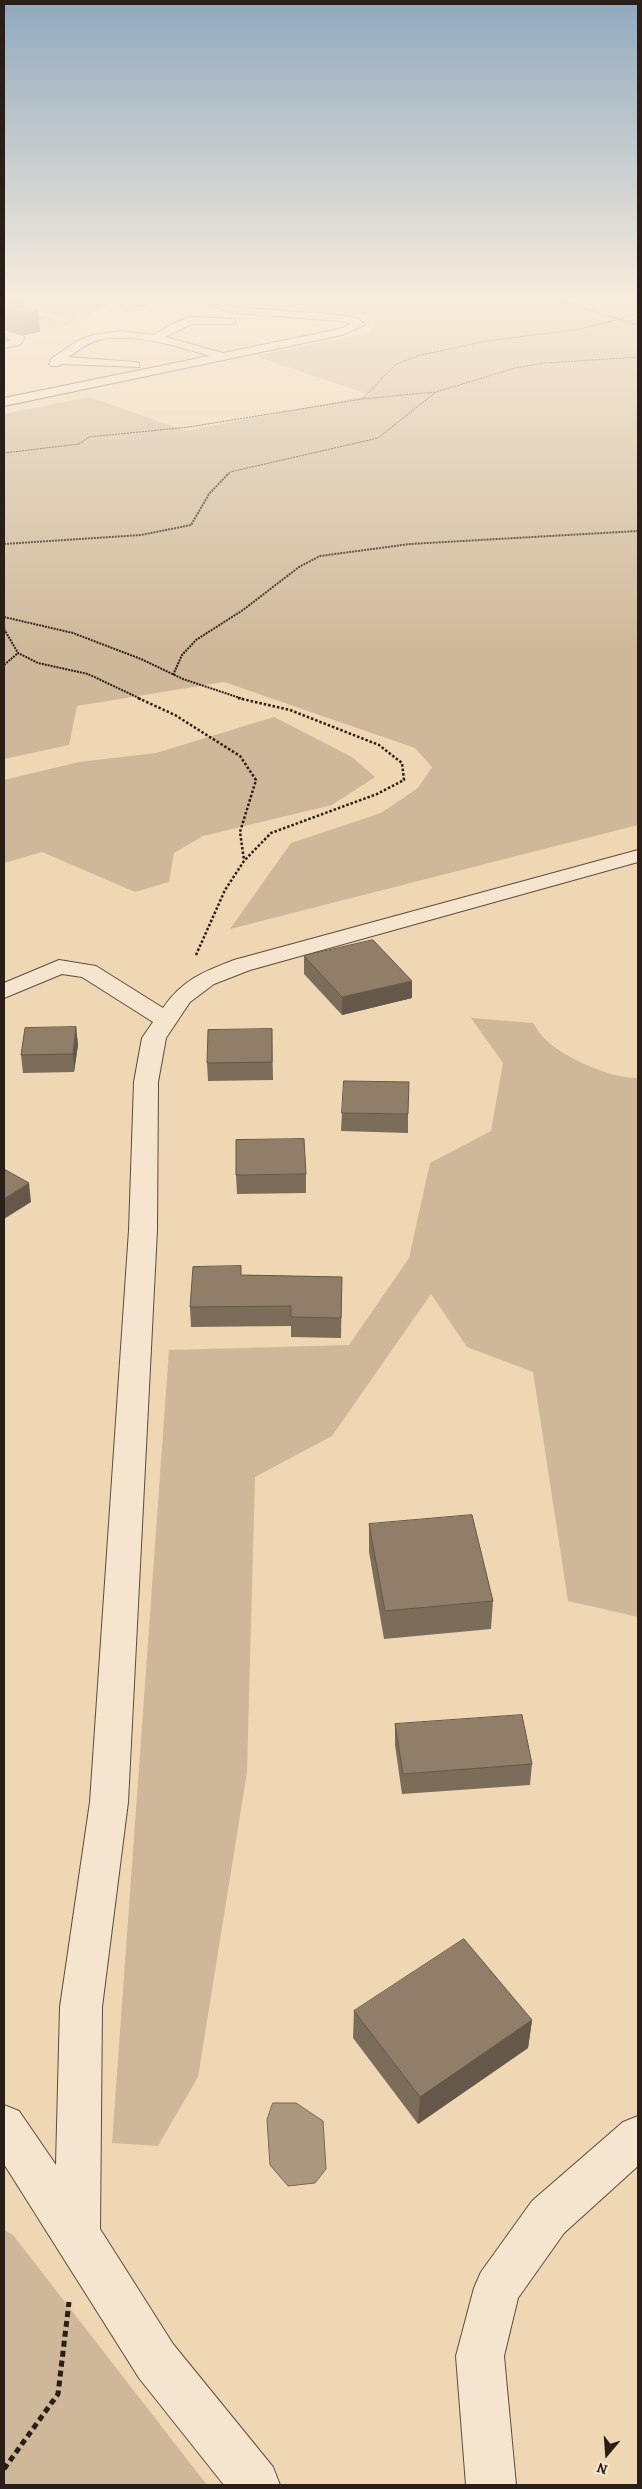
<!DOCTYPE html>
<html>
<head>
<meta charset="utf-8">
<style>
  body { margin:0 }
  #map { position:relative; width:642px; height:2489px; overflow:hidden; background:#f0d7b3; font-family:Alegreya,serif }
  canvas { display:block }
  .frame { position:absolute; inset:0; border:5px solid #291e18; pointer-events:none }
  .north { position:absolute; left:582px; top:2429px; width:50px; height:50px; -webkit-text-stroke:4px #f5e5ce; paint-order:stroke; rotate:198deg; font-size:14px; font-weight:700; line-height:20px; text-align:center; color:#291e18 }
  .north::after { content:''; display:block; margin:auto; width:18px; height:22px; background:#291e18; clip-path:polygon(50% 0,100% 100%,50% 72%,0 100%) }
</style>
</head>
<body>
<div id="map">
<canvas width="642" height="2489"></canvas>
<div class="frame"></div>
<div class="north">N</div>
</div>
<script>
const context = document.querySelector('canvas').getContext('2d');
context.lineJoin = 'round';
function fill(path, color) {
  context.fillStyle = color;
  context.fill(path, 'evenodd');
}
function stroke(path, color, width, dash) {
  context.strokeStyle = color;
  context.lineWidth = width;
  context.lineCap = dash ? 'butt' : 'round';
  context.setLineDash(dash || []);
  context.stroke(path);
}
fill(new Path2D(`
  M10,301H126L113,303L72,322Z
  M229,301H638V825L230,929L291,843L381,813L418,788L432,767L415,748L224,682L77,706L69,745L4,759V414L89,397L186,431L371,395L255,356L369,333L377,323L367,315L237,305Z
  M43,315L71,324L52,328L40,324L12,329L31,317Z
  M274,717L352,757L375,777L332,805L203,836L174,853L169,882L135,892L42,852L4,863V780L79,762L156,753Z
  M471,1018L533,1023C537,1028 540,1035 545,1039C564,1058 612,1079 638,1078V1617L568,1601L533,1372L467,1347L431,1294L332,1436L255,1477L247,1772L198,2077L158,2146L112,2143L169,1350L349,1345L409,1258L430,1163L491,1131L503,1063Z
  M4,2230L13,2235L207,2485H4Z`), '#ceb899');
const water = new Path2D(`
  M273,2103H296L323,2121L326,2169L315,2183L288,2186L270,2165L267,2120Z`);
fill(water, '#ac987e');
stroke(water, '#786755', 1);
const minor = new Path2D(`
  M134,301H156L126,309L121,306Z
  M197,301H215L235,307L341,315L359,319L365,325L342,335L4,406V398L209,356C180,346 129,332 99,340C87,343 78,351 68,357L135,362L139,363V367L61,364L59,366H51L49,364L52,358L79,340L93,335L121,331L153,335L172,324L191,317L235,319V323L231,324H192L165,337L223,353L339,329L352,324L341,321L235,313Z
  M4,330L23,336L25,338L20,345L4,348V342L12,340L4,337Z
  M638,850V862L250,970L214,984L190,1002L166,1038L158,1082L157,1230L128,1802L102,2007L100,2229L173,2344L273,2467L280,2485H224L139,2378L4,2164V2105L19,2111L56,2165L60,2007L90,1802L129,1230L134,1082L142,1038L153,1022L82,977L62,974L4,998V983L59,960L96,966L163,1008C182,980 203,972 234,960Z
  M638,2116V2166L564,2233L518,2298L504,2356L516,2485H466L456,2356L474,2288L481,2272L532,2201L623,2122Z`);
stroke(minor, '#5b4c3f', 2);
stroke(new Path2D(`
  M560,301L638,325
  M363,398L395,365L417,356L486,341L581,329L638,314
  M4,453L79,444L89,437L189,427L362,399L435,392
  M227,475L230,472L378,438L436,392L515,368L545,363L638,357`), '#291e18', 1, [2, 1]);
stroke(new Path2D(`
  M4,544L141,535L191,525L209,494L229,473
  M4,617L73,633L141,659L183,679L243,699
  M4,629L18,653L38,663L88,674L141,699
  M4,665L18,653
  M173,675L182,655L196,640L243,610L299,567L320,556L410,544L638,531`), '#291e18', 2, [2, 1]);
stroke(new Path2D(`
  M138,698L175,715L240,756L256,780L240,832L244,860
  M196,955L225,890L244,861L271,833L377,794L404,780L402,763L379,745L290,710L238,698`), '#291e18', 2.5, [2.5, 2]);
stroke(new Path2D(`
  M4,2469L58,2394L69,2302`), '#291e18', 5, [6, 4]);
fill(minor, '#f5e5ce');
fill(new Path2D(`
  M4,301L38,311L40,332L24,335L4,329Z
  M304,956L412,998L342,1015L304,974Z
  M76,1027L78,1045L74,1072L23,1073L21,1055Z
  M272,1029L273,1080L208,1081L207,1063Z
  M342,1113L408,1114V1133L341,1131Z
  M306,1174V1193L237,1194L236,1175Z
  M241,1266V1275L342,1277L341,1338L291,1337V1326L191,1327L190,1307Z
  M369,1524L493,1601L491,1629L384,1639L369,1552Z
  M395,1724L532,1764L530,1785L402,1794L395,1745Z
  M354,2011L532,2020L528,2048L418,2124L353,2038Z`), '#7c6c5a');
fill(new Path2D(`
  M38,311L40,332L24,335L23,313Z
  M412,981V998L342,1015V997Z
  M76,1027L78,1045L74,1072L73,1054Z
  M29,1183L31,1202L4,1219V1199Z
  M532,2020L528,2048L418,2124L420,2097Z`), '#65584a');
const building = new Path2D(`
  M4,301H11L38,311L23,313L4,308Z
  M373,940L412,981L342,997L304,956Z
  M76,1027L73,1054L21,1055L25,1028Z
  M272,1029V1062L207,1063L208,1030Z
  M344,1081L409,1082L408,1114L342,1113Z
  M304,1139L306,1174L236,1175V1140Z
  M4,1169L29,1183L4,1199Z
  M241,1266V1275L342,1277L341,1318L291,1317V1306L190,1307L193,1267Z
  M472,1515L493,1601L385,1611L369,1524Z
  M522,1715L532,1764L403,1774L395,1724Z
  M464,1939L532,2020L420,2097L354,2011Z`);
fill(building, '#907e69');
stroke(building, '#65584a', 1);
const sky = context.createLinearGradient(0, 0, 0, 650);
sky.addColorStop(0, '#90a9be');
sky.addColorStop(0.46, '#f8eddd');
sky.addColorStop(1, '#f8eddd00');
context.fillStyle = sky;
context.fillRect(0, 0, 642, 650);
</script>
</body>
</html>
